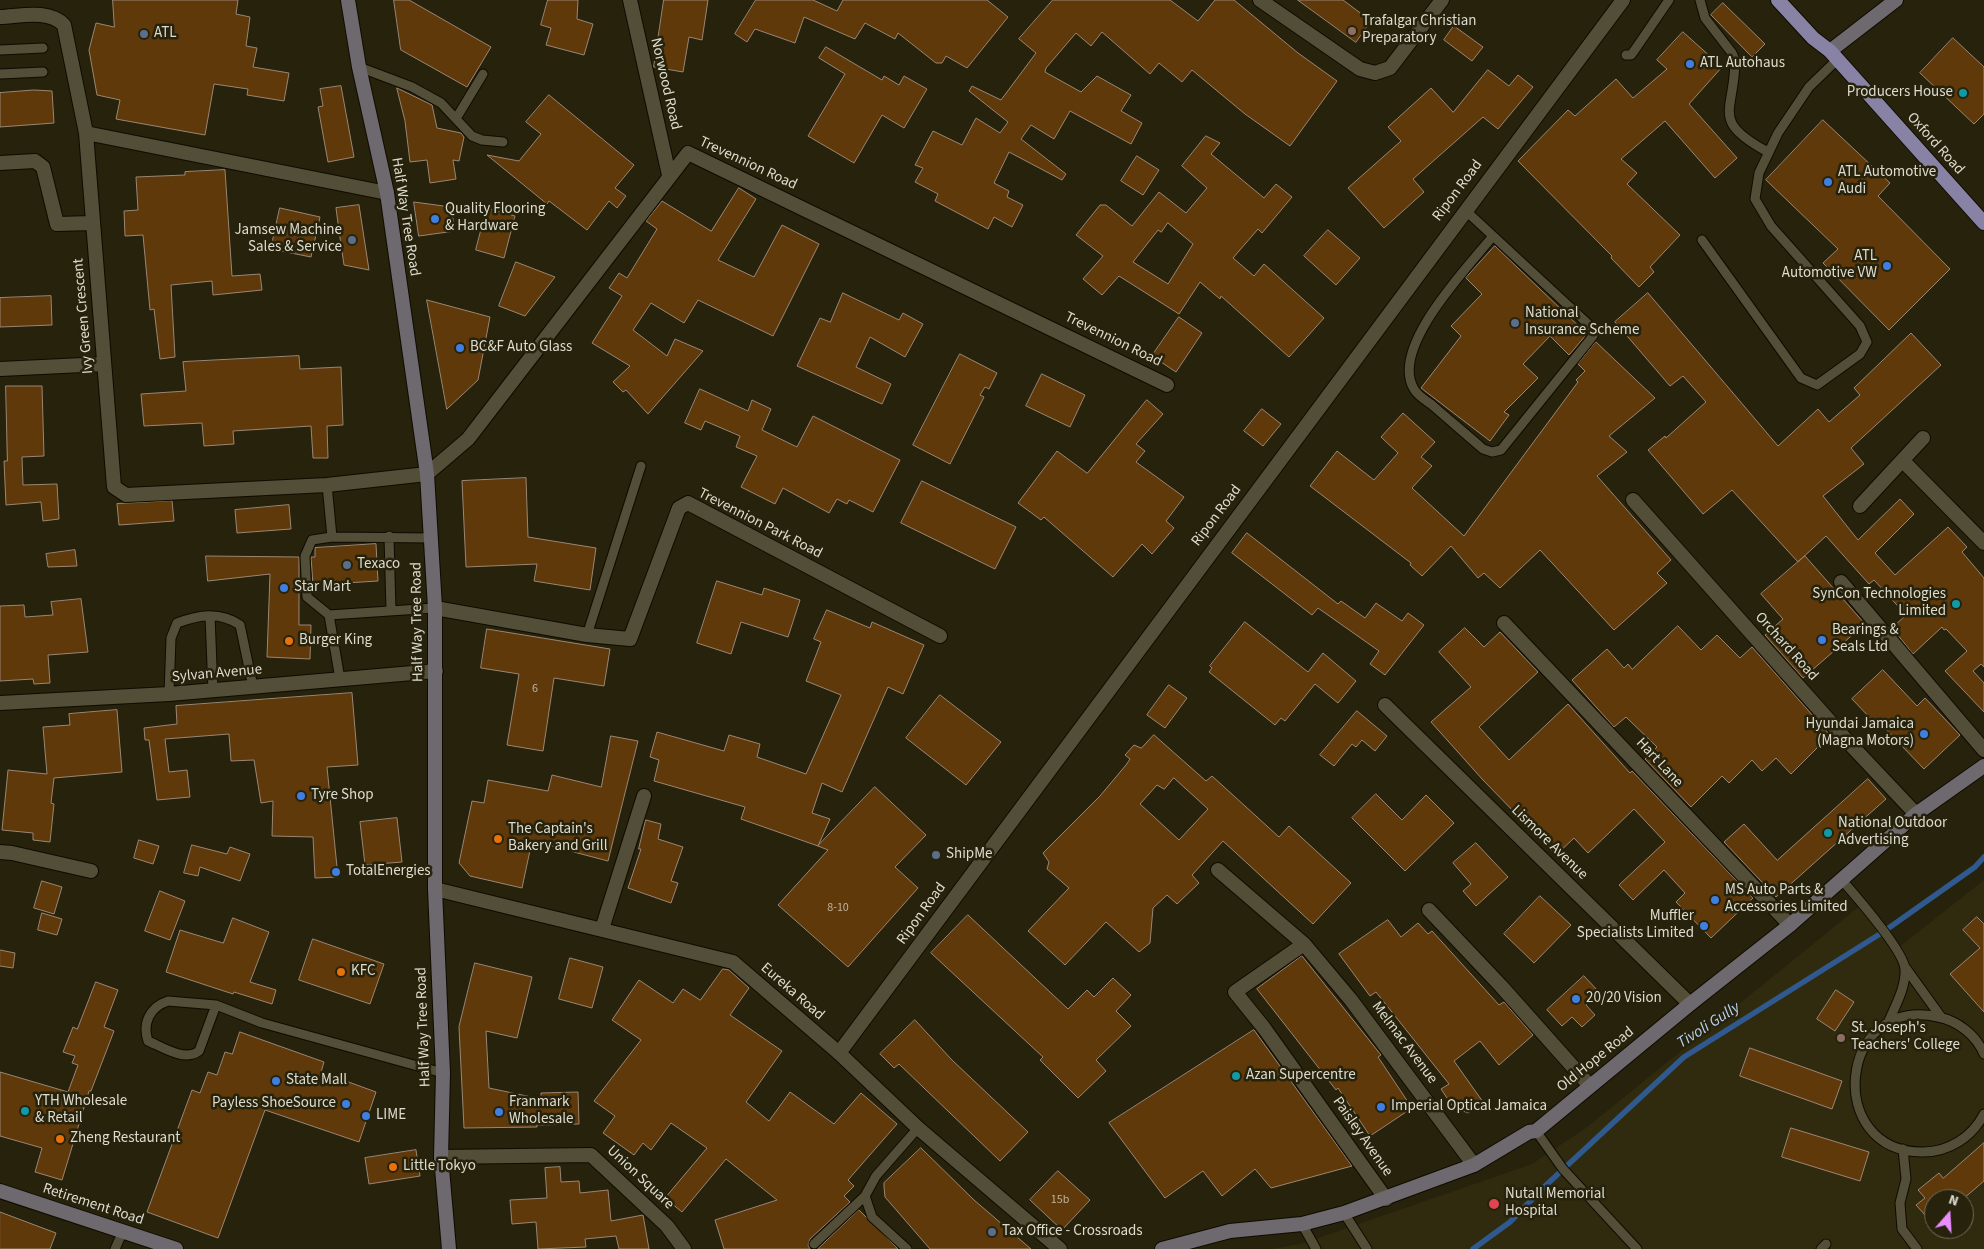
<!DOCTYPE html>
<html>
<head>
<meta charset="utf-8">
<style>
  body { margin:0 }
  #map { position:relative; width:1984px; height:1249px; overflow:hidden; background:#26220c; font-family:"Source Sans 3",sans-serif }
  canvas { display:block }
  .north { position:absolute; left:1924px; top:1189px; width:50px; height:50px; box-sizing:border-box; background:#26220c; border:1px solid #706c5a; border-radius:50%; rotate:19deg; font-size:14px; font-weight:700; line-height:20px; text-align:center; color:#dedccf }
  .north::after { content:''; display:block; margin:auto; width:18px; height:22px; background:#ea8dfd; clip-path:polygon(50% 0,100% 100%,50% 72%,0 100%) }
</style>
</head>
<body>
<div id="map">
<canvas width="1984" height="1249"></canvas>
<div class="north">N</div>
</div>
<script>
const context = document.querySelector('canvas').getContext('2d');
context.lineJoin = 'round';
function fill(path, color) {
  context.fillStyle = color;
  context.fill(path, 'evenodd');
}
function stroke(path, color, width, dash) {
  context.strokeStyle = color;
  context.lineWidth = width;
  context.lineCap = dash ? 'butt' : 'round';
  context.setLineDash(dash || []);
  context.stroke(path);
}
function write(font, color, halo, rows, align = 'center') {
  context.font = font + ' "Source Sans 3",sans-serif';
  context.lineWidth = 5;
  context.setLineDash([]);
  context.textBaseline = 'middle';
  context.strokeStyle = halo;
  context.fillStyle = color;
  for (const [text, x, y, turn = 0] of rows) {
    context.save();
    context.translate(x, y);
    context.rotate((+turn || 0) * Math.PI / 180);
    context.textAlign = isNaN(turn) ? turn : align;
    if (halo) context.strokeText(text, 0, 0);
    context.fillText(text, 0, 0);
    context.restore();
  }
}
fill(new Path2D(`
  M1984,880V1249H1270L1301,1244L1532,1164L1586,1128L1860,906L1898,948ZM1934,1199H1964V1229H1934Z`), '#302b0e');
stroke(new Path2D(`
  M1473,1249L1510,1222L1544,1187L1684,1057L1883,932L1975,867L1984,857`), '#305a8f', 5.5);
const building = new Path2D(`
  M113,0H238L236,14L250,17L246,46L257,48L253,67L289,73L284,101L247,95L248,89L214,84L205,135L116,119L120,100L97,95L89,50L96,23L114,27Z
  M394,0H409L491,47L467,87L401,50Z
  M548,0H578L577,19L593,24L584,55L546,45L551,28L541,25Z
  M664,0H708L702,40L689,37L683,72L654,67Z
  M756,0H813L837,11L843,0H987L1008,17L967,68L946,56L942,63H936L898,33L895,39L865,23L855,39L804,17L795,43L755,29L747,42L735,34Z
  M1053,0H1170L1198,21L1215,0H1234L1298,53L1337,81L1290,146L1245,114L1192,70L1182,82L1159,63L1150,74L1102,32L1091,46L1076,33L1046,68L1045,72L1081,92L1097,76L1131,95L1121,111L1142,123L1131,144L1070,111L1054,139L1031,125L1021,139L1066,174L1062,180L1009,152L994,183L1009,191L1007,197L1023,205L1012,227L994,217L988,229L935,201L938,194L915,182L923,168L915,165L933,131L962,145L976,118L1000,133L1008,122L969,91L972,86L1001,100L1036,53L1019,39Z
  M1298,0H1343L1371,21L1356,42Z
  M1723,3L1765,44L1752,57L1711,15Z
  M1454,26L1483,47L1472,61L1444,40Z
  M1683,32L1722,67L1689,104L1737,158L1715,178L1665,121L1621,159L1637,173L1627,184L1680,235L1650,267L1654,272L1639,287L1611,258L1612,256L1518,161L1568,110L1575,116L1616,79L1633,98L1667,69L1657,60Z
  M1953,38L1984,67V114L1974,124L1920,73Z
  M826,47L882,80L884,76L899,85L904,76L927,89L904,128L882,115L854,163L808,136L845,74L819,58Z
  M1488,70L1509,86L1518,75L1533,87L1498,129L1483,117L1413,179L1424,192L1384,228L1348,188L1401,141L1388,127L1431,88L1453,112Z
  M341,86L354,157L328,162L318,107L323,106L320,89Z
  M397,88L432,105L437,128L461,133L464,137L459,161L453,160L456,179L430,183L427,160L410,162L405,121Z
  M34,90L52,91L54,123L0,127V93Z
  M549,95L634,165L615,188L626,196L617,208L609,201L587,230L549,201L547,204L487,155L519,161L541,134L526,122Z
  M1823,120L1890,183L1878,196L1950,269L1889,330L1823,263L1838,249L1766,180Z
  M1206,136L1220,143L1211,154L1264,198L1276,184L1292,197L1262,233L1258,229L1233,258L1254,276L1264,264L1324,318L1289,357L1221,296L1220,299L1200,282L1179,314L1119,276L1102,295L1083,279L1103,256L1076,235L1100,205H1106L1132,226L1159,192L1186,213L1207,188L1182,166ZM1168,223L1193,244L1168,284L1133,262L1158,230L1161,232Z
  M1137,156L1159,170L1143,195L1121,181Z
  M225,170L232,276L260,274L262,290L213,295L212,281L171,285L175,357L160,359L154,309L150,310L143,235L125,236L124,211L138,210L136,177L185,175V172Z
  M739,188L756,199L718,260L754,277L782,225L819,244L773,336L698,300L684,323L651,303L633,330L667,356L675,339L703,351L648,414L626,390L623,392L613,382L630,366L592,343L622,296L609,288L619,273L627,278L657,229L646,221L662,201L711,231Z
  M414,202L451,207L455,231L419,236Z
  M359,205L369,270L344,265L339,231L336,208Z
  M280,208L320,217L311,257L271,249Z
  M487,208L515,216L504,258L476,250Z
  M1328,230L1360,258L1336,285L1304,256Z
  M1495,246L1587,334L1569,355L1550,336L1523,364L1538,378L1504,412L1509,415L1490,441L1421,388L1461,336L1451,326L1482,294L1466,278Z
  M516,262L555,277L525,316L499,306Z
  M843,293L899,320L903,313L923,324L905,357L870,337L856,367L891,384L882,404L797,366L820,318L830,322Z
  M1648,293L1778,446L1818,409L1829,422L1860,395L1854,388L1911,333L1941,365L1851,448L1864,464L1823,496L1858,540L1900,499L1914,514L1875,553L1895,575L1948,527L1967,547L1962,552L1984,578V667L1981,664L1973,671L1984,683V712L1945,671L1967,651L1946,629L1944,630L1942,627L1913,654L1892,628L1906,615L1874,580L1869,584L1826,536L1798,562L1732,490L1703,514L1648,450L1665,436L1666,438L1706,402L1683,376L1670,386L1615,322Z
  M51,296L52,325L0,327V298Z
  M427,300L490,317L478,380L447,409Z
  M1179,317L1202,333L1176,372L1152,356Z
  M1596,342L1655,398L1609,436L1627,452L1597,476L1671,560L1657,573L1667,583L1614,630L1540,550L1500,588L1484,573L1478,578L1451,546L1422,576L1410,565L1411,563L1310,486L1337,451L1374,480L1398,453L1381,437L1403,413L1435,442L1421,457L1432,466L1412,488L1464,536L1578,382L1576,380L1585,371L1578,364Z
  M960,354L997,373L989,389L985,387L980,395L984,397L950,464L913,445Z
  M299,356L300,369L341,367L343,425L327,426L328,458H313L311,426L233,431L234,444L204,446L202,423L144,426L141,394L186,391L183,362Z
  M1042,374L1085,395L1070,427L1026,406Z
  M6,386H42L44,456L22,457L23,485L57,484L59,519L43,521L41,502L6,505L4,461H7Z
  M700,389L748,411L752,400L771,409L762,430L797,447L813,416L900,460L873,512L849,500L847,504L837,499L829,513L783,488L775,504L741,487L757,456L736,447L740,436L705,421L701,430L685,423Z
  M1147,400L1163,414L1136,444L1145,451L1136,462L1184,497L1166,521L1174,528L1152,554L1142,544L1113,577L1044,517L1041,520L1018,503L1057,451L1087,473Z
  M1262,409L1281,424L1263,446L1244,431Z
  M526,478L528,537L596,548L590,590L534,581L537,564L466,567L462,481Z
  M922,481L1016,527L995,569L901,523Z
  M172,501L174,521L119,525L117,504Z
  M289,505L291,529L237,533L235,510Z
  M1247,533L1338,604L1341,601L1365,618L1376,603L1402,621L1408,613L1424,625L1385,675L1370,664L1379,651L1318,608L1312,615L1232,553Z
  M376,544L378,581L313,585L311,557H315V548Z
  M75,550L77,566L48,567L46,554Z
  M206,556L299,557V625H311L310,659L267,657L270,574L208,581Z
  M1805,556L1865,624L1803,678L1765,635L1783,619L1761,594Z
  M717,581L762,595L764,588L800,600L788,637L741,622L731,654L697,643Z
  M81,599L88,652L48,655L50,683L34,684L33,679L0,681V606L24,605L25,617L53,615L51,602Z
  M827,610L870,628L872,622L924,645L903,694L888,687L842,792L822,783L812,813L830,819L818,846L741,819L745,807L654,781L659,760L650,757L657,732L724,751L729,735L760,744L757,757L806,774L841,695L806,681L821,642L814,639Z
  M1245,622L1308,672L1323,653L1356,681L1338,703L1315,684L1285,721L1281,718L1275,725L1209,672L1212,668L1210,666Z
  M1678,626L1701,650L1717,635L1740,658L1752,647L1830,735L1791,774L1776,758L1762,771L1752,760L1729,783L1722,776L1691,807L1645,759L1657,747L1626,717L1614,727L1572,680L1607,649L1624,668L1628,664L1632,669Z
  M1465,628L1484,647L1500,632L1538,672L1479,727L1509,760L1568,704L1630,773L1632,771L1753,898L1711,938L1676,902L1685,893L1664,870L1633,900L1619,885L1665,842L1634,809L1588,853L1574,838L1556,855L1483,780L1431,722L1471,687L1439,652Z
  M487,629L610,649L604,686L554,678L543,751L507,745L519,674L481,668Z
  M1883,670L1917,706L1925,698L1960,735L1924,769L1875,718L1873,721L1852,699Z
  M1169,685L1187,698L1165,728L1147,715Z
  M352,693L358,765L327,767L338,877L315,878L313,837L272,836L273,801L261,803L254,760L231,761L229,734L165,739L169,772L187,770L190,797L157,800L149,740H145L144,728L177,724L176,706Z
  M940,695L1001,742L966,785L906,738Z
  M117,710L122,772L54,778L51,803L54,804L50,842L33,840V833L2,830L8,770L47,774L43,727L70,725L69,714Z
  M1357,711L1387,736L1375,751L1362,740L1356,747L1352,744L1334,766L1320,755Z
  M1154,735L1206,781L1212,776L1279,837L1289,826L1351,883L1313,924L1223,841L1192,875L1199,883L1177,904L1167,895L1153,908L1150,943L1139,952L1106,922L1065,965L1028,931L1069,888L1047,869L1049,862L1043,853L1100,796L1126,765L1130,759L1125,755L1134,745L1141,748ZM1174,778L1208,809L1179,840L1140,804L1157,785L1164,789Z
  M611,736L638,741L608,861L532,841L522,888L470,876L459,863L472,801L484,803L488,780L548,791L552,775L601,787Z
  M1868,779L1886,799L1776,897L1724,842L1744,824L1777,860Z
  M875,787L926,835L895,867L918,888L848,967L778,905L828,850L818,846Z
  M1376,794L1402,820L1426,795L1454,823L1405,871L1352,818Z
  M397,818L402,862L365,865L360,822Z
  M646,820L661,824L658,839L683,847L671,881L678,883L671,903L628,888L641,849H639Z
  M139,840L159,846L153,864L134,858Z
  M1476,843L1508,877L1476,906L1463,891L1471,884L1453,863Z
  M192,845L227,854L230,847L250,854L240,881L200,867L198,876L184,873Z
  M42,881L62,887L54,914L34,908Z
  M160,891L185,901L170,940L145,931Z
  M1540,896L1571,925L1534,963L1504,934Z
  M42,913L62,919L57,935L38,930Z
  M968,915L1068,1009L1087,990L1094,997L1113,978L1131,995L1116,1011L1131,1026L1096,1060L1106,1071L1078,1098L1040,1060L1043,1057L931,953Z
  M1977,917L1984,924V1012L1950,974L1980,948L1963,930Z
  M233,918L269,932L250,982L276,990L272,1004L234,992L233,994L166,972L180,930L223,943Z
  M1388,920L1401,937L1418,923L1428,934L1432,931L1499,1005L1504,1002L1533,1035L1499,1065L1480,1041L1454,1061L1483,1102L1468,1113L1453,1107L1441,1089L1449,1084L1376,992L1370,996L1339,954Z
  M313,939L384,964L370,1004L299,980Z
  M0,950L15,953L13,968L0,966Z
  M1302,956L1381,1055L1378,1057L1412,1108L1370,1136L1338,1088L1336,1090L1257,989Z
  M570,958L603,967L592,1008L559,999Z
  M475,963L532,977L517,1038L486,1031L489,1088L541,1099V1093L578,1092L579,1124L537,1125V1127L464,1128L459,1027Z
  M723,969L729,970L749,988L730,1015L782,1051L746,1102L769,1121L790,1092L834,1124L861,1093L897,1124L848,1180L854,1186L844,1196L850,1202L810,1239L808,1245L810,1249H724L715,1220L777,1200L726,1159L682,1212L665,1198L707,1148L671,1123L651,1150L643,1143L634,1155L603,1133L615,1116L594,1101L641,1040L612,1020L639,980L673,1003L683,989L700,1000Z
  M1584,976L1599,992L1586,1005L1595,1015L1582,1027L1572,1017L1562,1026L1547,1010Z
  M96,982L118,990L104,1027L114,1031L91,1091H89L62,1180L35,1172L42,1148L0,1136V1072L68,1092L78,1065L72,1063L75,1056L63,1052L73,1027L77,1029Z
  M1836,990L1854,1002L1835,1031L1817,1019Z
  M915,1020L952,1060L1028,1132L1000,1161L899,1064L894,1068L880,1054Z
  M1254,1030L1352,1166L1271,1188L1255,1169L1222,1196L1203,1171L1165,1198L1109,1123Z
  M240,1032L324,1062L321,1072L376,1092L359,1142L265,1110L218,1238L147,1212L192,1090L200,1093L208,1072L217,1075L225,1052L232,1054Z
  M1750,1048L1842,1081L1832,1109L1740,1076Z
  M1791,1128L1869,1152L1860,1181L1782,1157Z
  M1984,1143V1181L1963,1199H1934V1225L1916,1205L1925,1198L1918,1190L1939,1173L1943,1178Z
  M921,1148L974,1200L1031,1249H930L885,1197L884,1187V1183Z
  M416,1150L420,1176L369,1184L365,1158Z
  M560,1167L561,1182L579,1181L580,1193L608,1190L611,1221L643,1215L649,1249H619L616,1236L585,1239L586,1247L538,1249L536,1222L512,1224L510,1200L547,1198L545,1168Z
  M1058,1171L1090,1200L1062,1230L1030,1200Z
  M859,1210L898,1249H818Z
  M0,1212L56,1233L50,1249H0Z`);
fill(building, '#60390b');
stroke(building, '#9a8674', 1);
const service = new Path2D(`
  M1700,0L1705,18L1732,53L1735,60C1735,112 1709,120 1768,152
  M0,50L43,48
  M1626,55H1631L1634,51L1669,0
  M359,67L412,87L441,103L472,136L482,140L503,142
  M0,74L43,72
  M457,117L483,74
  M1465,210L1587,323L1593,329V336L1501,450L1492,452L1483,449C1466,434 1448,419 1431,404C1425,400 1417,395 1414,389C1389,348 1468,267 1493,236
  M1702,240L1801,378L1817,385L1860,354L1867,342L1860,326L1771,226L1755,199L1759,173L1778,133L1809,87L1838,59
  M327,485L332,537L431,538
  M389,536L391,611
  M332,537L312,540L305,556L307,597L329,615L435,608
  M329,615L340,679
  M210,616L213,691
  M587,635L641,466
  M169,694L171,638L177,623C199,615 219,611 240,625L253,687
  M1841,879C1855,895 1904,951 1905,969C1906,988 1895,1006 1888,1023
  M1905,967L1941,1017
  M216,1005L199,1051C185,1062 162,1047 148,1041C142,1023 150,1007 168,1001L216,1005L262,1023L443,1073
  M1984,1054C1976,1035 1958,1021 1938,1017C1837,995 1824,1153 1923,1152C1949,1152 1972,1137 1984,1114
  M1536,1131L1563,1169L1637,1249
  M1903,1149L1906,1179L1900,1203L1902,1229L1917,1249
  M1344,1213L1367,1249
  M1302,1224L1316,1249
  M814,1244L865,1196
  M115,1249L123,1231
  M907,1249L872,1217L865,1196L876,1176L918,1128
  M1821,1249L1826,1244`);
const minor = new Path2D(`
  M630,0L669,175
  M1260,0L1360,69L1375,73L1390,68L1442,0
  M0,17C21,16 49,9 64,25L86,133
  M0,163L35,161L43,167L57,224L93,223
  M387,193L86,133L114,487L126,495L327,485L427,474L468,439L688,153L1167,385
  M0,369L104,364
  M1903,461L1984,543
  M1633,500L1849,743L1916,814
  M1860,506L1923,438
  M1841,582L1984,750
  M435,608L587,635L630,639L679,508L688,503L940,636
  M1504,623L1790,925
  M0,703L169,694L436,671
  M1385,705L1690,1004
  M0,852L12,853L91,871
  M1218,870L1304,944L1351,1000L1474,1165
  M1429,910L1501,986L1590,1086
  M602,929L644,796
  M1304,944L1235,992L1264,1028L1386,1199
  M839,1053L1623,0
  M441,1157L591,1155L667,1226L684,1249`);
const tertiary = new Path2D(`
  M435,889L733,962L839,1053L918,1128L1060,1249`);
const secondary = new Path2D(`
  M348,0L359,67L387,193L427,474L435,608V889L443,1073L441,1157L449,1249
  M1830,51L1896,0
  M0,1191L176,1249
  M1162,1249L1230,1231L1302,1224L1344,1213L1474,1165L1529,1132L1536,1131L1690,1004L1790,925L1916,814L1984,766`);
const primary = new Path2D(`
  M1778,0L1813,38L1830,51L1984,223`);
stroke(service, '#0f0b00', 11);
stroke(minor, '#0f0b00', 16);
stroke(tertiary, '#0f0b00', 16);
stroke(secondary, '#0f0b00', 16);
stroke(primary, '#0f0b00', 16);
stroke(service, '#534e38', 9);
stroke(minor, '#534e38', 14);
stroke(tertiary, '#534e38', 14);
stroke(secondary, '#6e686f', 14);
stroke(primary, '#8883a5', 14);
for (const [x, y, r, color] of [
  [1352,31,5,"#8d6e63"],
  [144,34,5,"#5c6f8a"],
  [1690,64,5,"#3f7fe0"],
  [1963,93,5,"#0f9aa8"],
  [1828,182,5,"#3f7fe0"],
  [435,219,5,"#3f7fe0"],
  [352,240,5,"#5c6f8a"],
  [1887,266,5,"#3f7fe0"],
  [1515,323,5,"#5c6f8a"],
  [460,348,5,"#3f7fe0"],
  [347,565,5,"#5c6f8a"],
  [284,588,5,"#3f7fe0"],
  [1956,604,5,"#0f9aa8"],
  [1822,640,5,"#3f7fe0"],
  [289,641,5,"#e8710a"],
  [1924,734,5,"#3f7fe0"],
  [301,796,5,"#3f7fe0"],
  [1828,833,5,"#0f9aa8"],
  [498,839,5,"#e8710a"],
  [936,855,5,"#5c6f8a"],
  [336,872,5,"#3f7fe0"],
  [1715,900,5,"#3f7fe0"],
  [1704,926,5,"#3f7fe0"],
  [341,972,5,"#e8710a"],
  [1576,999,5,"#3f7fe0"],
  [1841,1038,5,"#8d6e63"],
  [1236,1076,5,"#0f9aa8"],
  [276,1081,5,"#3f7fe0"],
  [346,1104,5,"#3f7fe0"],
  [1381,1107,5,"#3f7fe0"],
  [25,1111,5,"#0f9aa8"],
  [499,1112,5,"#3f7fe0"],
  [366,1116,5,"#3f7fe0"],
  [60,1139,5,"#e8710a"],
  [393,1167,5,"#e8710a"],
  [1494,1204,6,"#e0444e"],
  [992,1232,5,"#5c6f8a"]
]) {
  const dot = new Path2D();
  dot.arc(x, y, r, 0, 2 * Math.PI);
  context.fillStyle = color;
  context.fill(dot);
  stroke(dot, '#26220c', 2);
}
write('12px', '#beb39e', null, [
  ["6",535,689],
  ["8-10",838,908],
  ["15b",1060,1200]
]);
write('15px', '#dedccf', '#26220c', [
  ["Trafalgar Christian",1362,22],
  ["Preparatory",1362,39],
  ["ATL",154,34],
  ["ATL Autohaus",1700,64],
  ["Producers House",1953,93,"right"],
  ["ATL Automotive",1838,173],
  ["Audi",1838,190],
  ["Quality Flooring",445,210],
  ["& Hardware",445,227],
  ["Jamsew Machine",342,231,"right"],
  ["Sales & Service",342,248,"right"],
  ["ATL",1877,257,"right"],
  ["Automotive VW",1877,274,"right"],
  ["National",1525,314],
  ["Insurance Scheme",1525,331],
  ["BC&F Auto Glass",470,348],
  ["Texaco",357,565],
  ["Star Mart",294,588],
  ["SynCon Technologies",1946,595,"right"],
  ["Limited",1946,612,"right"],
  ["Bearings &",1832,631],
  ["Seals Ltd",1832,648],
  ["Burger King",299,641],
  ["Hyundai Jamaica",1914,725,"right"],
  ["(Magna Motors)",1914,742,"right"],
  ["Tyre Shop",311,796],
  ["National Outdoor",1838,824],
  ["Advertising",1838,841],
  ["The Captain's",508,830],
  ["Bakery and Grill",508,847],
  ["ShipMe",946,855],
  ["TotalEnergies",346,872],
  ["MS Auto Parts &",1725,891],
  ["Accessories Limited",1725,908],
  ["Muffler",1694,917,"right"],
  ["Specialists Limited",1694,934,"right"],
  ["KFC",351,972],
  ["20/20 Vision",1586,999],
  ["St. Joseph's",1851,1029],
  ["Teachers' College",1851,1046],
  ["Azan Supercentre",1246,1076],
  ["State Mall",286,1081],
  ["YTH Wholesale",35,1102],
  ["& Retail",35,1119],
  ["Franmark",509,1103],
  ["Wholesale",509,1120],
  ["Payless ShoeSource",336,1104,"right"],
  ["Imperial Optical Jamaica",1391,1107],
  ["LIME",376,1116],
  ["Zheng Restaurant",70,1139],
  ["Little Tokyo",403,1167],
  ["Nutall Memorial",1505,1195],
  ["Hospital",1505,1212],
  ["Tax Office - Crossroads",1002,1232]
], 'left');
write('15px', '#dedccf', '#26220c', [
  ["Norwood Road",665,84,77],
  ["Oxford Road",1935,144,48],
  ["Trevennion Road",748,164,25],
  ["Ripon Road",1458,191,-53],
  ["Half Way Tree Road",405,217,81],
  ["Ivy Green Crescent",84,316,-95],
  ["Trevennion Road",1113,340,26],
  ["Ripon Road",1217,516,-53],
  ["Trevennion Park Road",760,524,27],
  ["Half Way Tree Road",418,622,-91],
  ["Orchard Road",1786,647,48],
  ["Sylvan Avenue",217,674,-5],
  ["Hart Lane",1659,763,47],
  ["Lismore Avenue",1549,843,44],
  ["Ripon Road",922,914,-54],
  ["Eureka Road",792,992,41],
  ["Half Way Tree Road",424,1027,-92],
  ["Melmac Avenue",1404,1043,53],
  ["Old Hope Road",1596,1060,-39],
  ["Paisley Avenue",1362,1137,55],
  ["Union Square",640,1178,43],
  ["Retirement Road",93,1205,18]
]);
write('italic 16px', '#b8d0ef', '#26220c', [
  ["Tivoli Gully",1709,1026,-33]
]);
</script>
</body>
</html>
